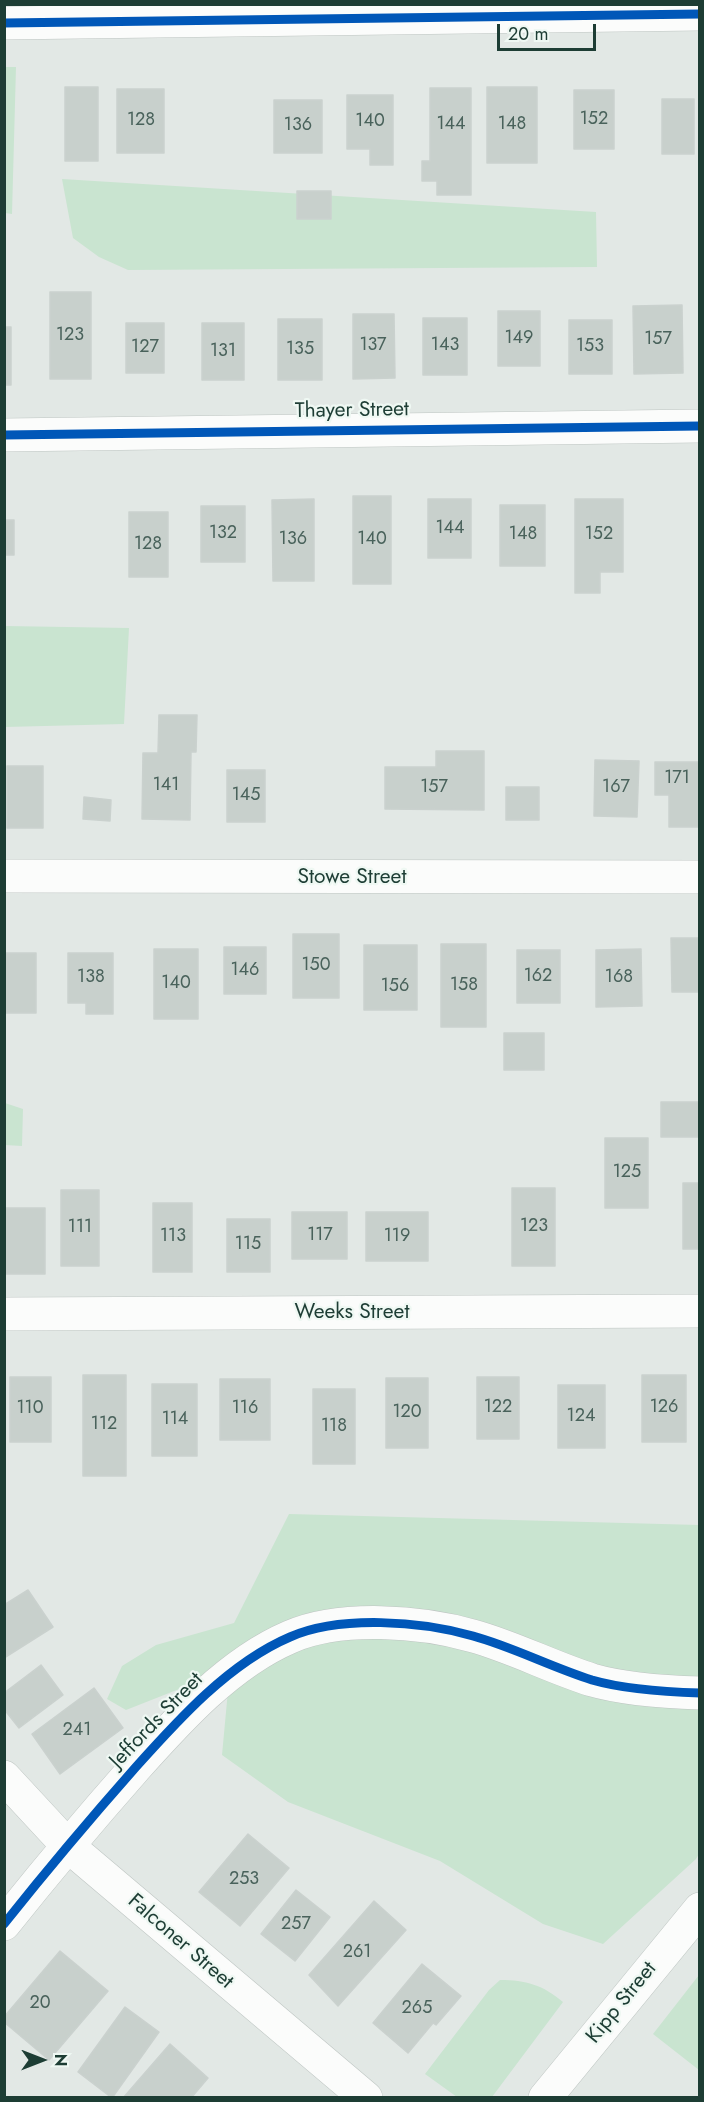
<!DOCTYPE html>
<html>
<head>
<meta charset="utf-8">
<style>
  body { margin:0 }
  #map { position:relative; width:704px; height:2102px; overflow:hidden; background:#e2e8e5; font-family:Jost,sans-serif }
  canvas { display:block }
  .frame { position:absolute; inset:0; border:6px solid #1d3d34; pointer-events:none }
  .north { position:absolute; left:12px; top:2030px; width:60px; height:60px; -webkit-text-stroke:4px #eff8f3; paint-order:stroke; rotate:90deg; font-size:16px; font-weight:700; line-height:24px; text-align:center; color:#1d3d34 }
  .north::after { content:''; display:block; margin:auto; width:21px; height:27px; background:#1d3d34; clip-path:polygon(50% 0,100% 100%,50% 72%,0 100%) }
  .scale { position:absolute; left:497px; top:24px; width:99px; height:27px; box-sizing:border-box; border:3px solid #1d3d34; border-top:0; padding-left:8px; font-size:18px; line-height:21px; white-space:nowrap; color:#1d3d34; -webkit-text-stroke:4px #eff8f3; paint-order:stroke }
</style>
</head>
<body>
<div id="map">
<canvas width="704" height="2102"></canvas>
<div class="frame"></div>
<div class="north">N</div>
<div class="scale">20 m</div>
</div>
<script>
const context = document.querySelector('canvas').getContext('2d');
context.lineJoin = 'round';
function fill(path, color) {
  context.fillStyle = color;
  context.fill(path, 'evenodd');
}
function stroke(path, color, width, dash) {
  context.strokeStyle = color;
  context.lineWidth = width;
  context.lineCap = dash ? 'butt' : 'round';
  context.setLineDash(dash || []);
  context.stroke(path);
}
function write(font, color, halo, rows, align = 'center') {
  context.font = font + ' Jost,sans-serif';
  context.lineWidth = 4.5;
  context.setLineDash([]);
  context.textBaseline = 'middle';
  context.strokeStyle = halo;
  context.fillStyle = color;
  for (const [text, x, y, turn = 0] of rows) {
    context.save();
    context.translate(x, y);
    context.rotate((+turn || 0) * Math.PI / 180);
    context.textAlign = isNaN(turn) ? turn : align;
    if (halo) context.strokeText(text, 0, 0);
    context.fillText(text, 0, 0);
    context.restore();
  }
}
fill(new Path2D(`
  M4,67H16L12,214L5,213Z
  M62,179L596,212L597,267L128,270L99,257L73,238Z
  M5,626L129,628L124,724L5,727Z
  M5,1103L23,1109L22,1146L5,1145Z
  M289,1514L699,1525V1854L696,1859L603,1944L543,1924L440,1861L288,1802L222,1755L230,1669L126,1710L107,1699L122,1666L156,1645L234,1623Z
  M699,1975V2070L653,2034Z
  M500,1980C526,1980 543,1985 563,2002L492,2097H457L425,2074L489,1990Z`), '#c9e4d0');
const building = new Path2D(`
  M65,87H98V161H65Z
  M487,87H537V163H487Z
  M430,88H471V195H437V181H422V161H430Z
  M117,89H164V153H117Z
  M574,90H614V149H574Z
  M347,95H393V165H370V149H347Z
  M662,99H694V154H662Z
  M274,100H322V153H274Z
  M297,191H331V219H297Z
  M50,292H91V379H50Z
  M682,305L683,373L634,374L633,306Z
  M498,311H540V366H498Z
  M353,314H394L395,378L353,379Z
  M423,318H467V375H423Z
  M278,319H322V380H278Z
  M569,320H612V374H569Z
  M126,323H164V373H126Z
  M202,323H244V380H202Z
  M4,327H11V385H4Z
  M353,496H391V584H353Z
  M314,499V581H273L272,500Z
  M428,499H471V558H428Z
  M575,499H623V572H600V593H575Z
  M500,505H545V566H500Z
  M201,506H245V562H201Z
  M129,512H168V577H129Z
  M4,520H14V555H4Z
  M159,715H197L196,752H191L190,820L142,819L143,753H158Z
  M436,751H484V810L385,809V767H436Z
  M595,760L639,761L637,817L594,816Z
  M655,762H700V827H669V795H655Z
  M7,766H43V828H7Z
  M227,770H265V822H227Z
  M506,787H539V820H506Z
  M84,797L111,800L110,821L83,819Z
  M293,934H339V998H293Z
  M671,938H700V992H672Z
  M441,944H486V1027H441Z
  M364,945H417V1010H364Z
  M224,947H266V994H224Z
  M154,949H198V1019H154Z
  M641,949L642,1006L596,1007V950Z
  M517,950H560V1003H517Z
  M4,953H36V1013H4Z
  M68,953H113V1014H86V1003H68Z
  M504,1033H544V1070H504Z
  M661,1102H700V1137H661Z
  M605,1138H648V1208H605Z
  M683,1183H700V1249H683Z
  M512,1188H555V1266H512Z
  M61,1190H99V1266H61Z
  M153,1203H192V1272H153Z
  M4,1208H45V1274H4Z
  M292,1212H347V1259H292Z
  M366,1212H428V1261H366Z
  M227,1219H270V1272H227Z
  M83,1375H126V1476H83Z
  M642,1375H686V1442H642Z
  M10,1377H51V1442H10Z
  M477,1377H519V1439H477Z
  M386,1378H428V1448H386Z
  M220,1379H270V1440H220Z
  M152,1384H197V1456H152Z
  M558,1385H605V1448H558Z
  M313,1389H355V1464H313Z
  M28,1590L53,1627L4,1658V1605Z
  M41,1665L63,1695L19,1728L4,1709V1693Z
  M94,1688L123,1728L60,1774L32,1734Z
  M248,1834L289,1868L240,1926L199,1892Z
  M296,1890L330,1917L295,1961L261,1934Z
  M374,1901L406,1930L338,2006L309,1975Z
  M60,1951L108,1991L49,2060L4,2022V2017Z
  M422,1964L461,1996L436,2025L433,2023L408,2053L373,2023Z
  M125,2007L159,2032L112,2098L78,2072Z
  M170,2044L208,2078L191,2098H123Z`);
fill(building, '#c8d0cc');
stroke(building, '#cad1ce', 1.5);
const minor = new Path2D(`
  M4,23L700,14
  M4,435L700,426
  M4,876L700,877
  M4,1314L700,1311
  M4,1777L67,1845L366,2098
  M4,1924C47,1870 90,1819 135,1768C178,1720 229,1663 290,1637C340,1615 421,1621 473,1636C513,1647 551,1667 592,1680C623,1689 667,1692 700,1693
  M545,2098L700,1909`);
stroke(minor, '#bec5c2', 34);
stroke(minor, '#fbfcfb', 33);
stroke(new Path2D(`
  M4,23L700,14
  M4,435L700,426
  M4,1924C47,1870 90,1819 135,1768C178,1720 229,1663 290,1637C340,1615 421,1621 473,1636C513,1647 551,1667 592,1680C623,1689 667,1692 700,1693`), '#0057b8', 9);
write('18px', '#49625b', null, [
  ["152",594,120],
  ["128",141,121],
  ["140",370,122],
  ["144",451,125],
  ["148",512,125],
  ["136",298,126],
  ["123",70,336],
  ["149",519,339],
  ["157",658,340],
  ["137",373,346],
  ["143",445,346],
  ["153",590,347],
  ["127",145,348],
  ["135",300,350],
  ["131",223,352],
  ["144",450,529],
  ["132",223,534],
  ["148",523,535],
  ["152",599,535],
  ["136",293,540],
  ["140",372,540],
  ["128",148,545],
  ["171",677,779],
  ["141",166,786],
  ["157",434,788],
  ["167",616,788],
  ["145",246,796],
  ["150",316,966],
  ["146",245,971],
  ["162",538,977],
  ["138",91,978],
  ["168",619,978],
  ["140",176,984],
  ["158",464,986],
  ["156",395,987],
  ["125",627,1173],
  ["123",534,1227],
  ["111",80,1228],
  ["117",320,1236],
  ["113",173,1237],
  ["119",397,1237],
  ["115",248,1245],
  ["122",498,1408],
  ["126",664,1408],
  ["110",30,1409],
  ["116",245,1409],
  ["120",407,1413],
  ["124",581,1417],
  ["114",175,1420],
  ["112",104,1425],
  ["118",334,1427],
  ["241",77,1731],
  ["253",244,1880],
  ["257",296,1925],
  ["261",357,1953],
  ["20",40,2004],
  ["265",417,2009]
]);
write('21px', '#1d3d34', '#eff8f3', [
  ["Thayer Street",352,411,-1],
  ["Stowe Street",352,878],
  ["Weeks Street",352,1313],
  ["Jeffords Street",157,1721,-46],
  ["Falconer Street",180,1942,41],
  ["Kipp Street",622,2003,-51]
]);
</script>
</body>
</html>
